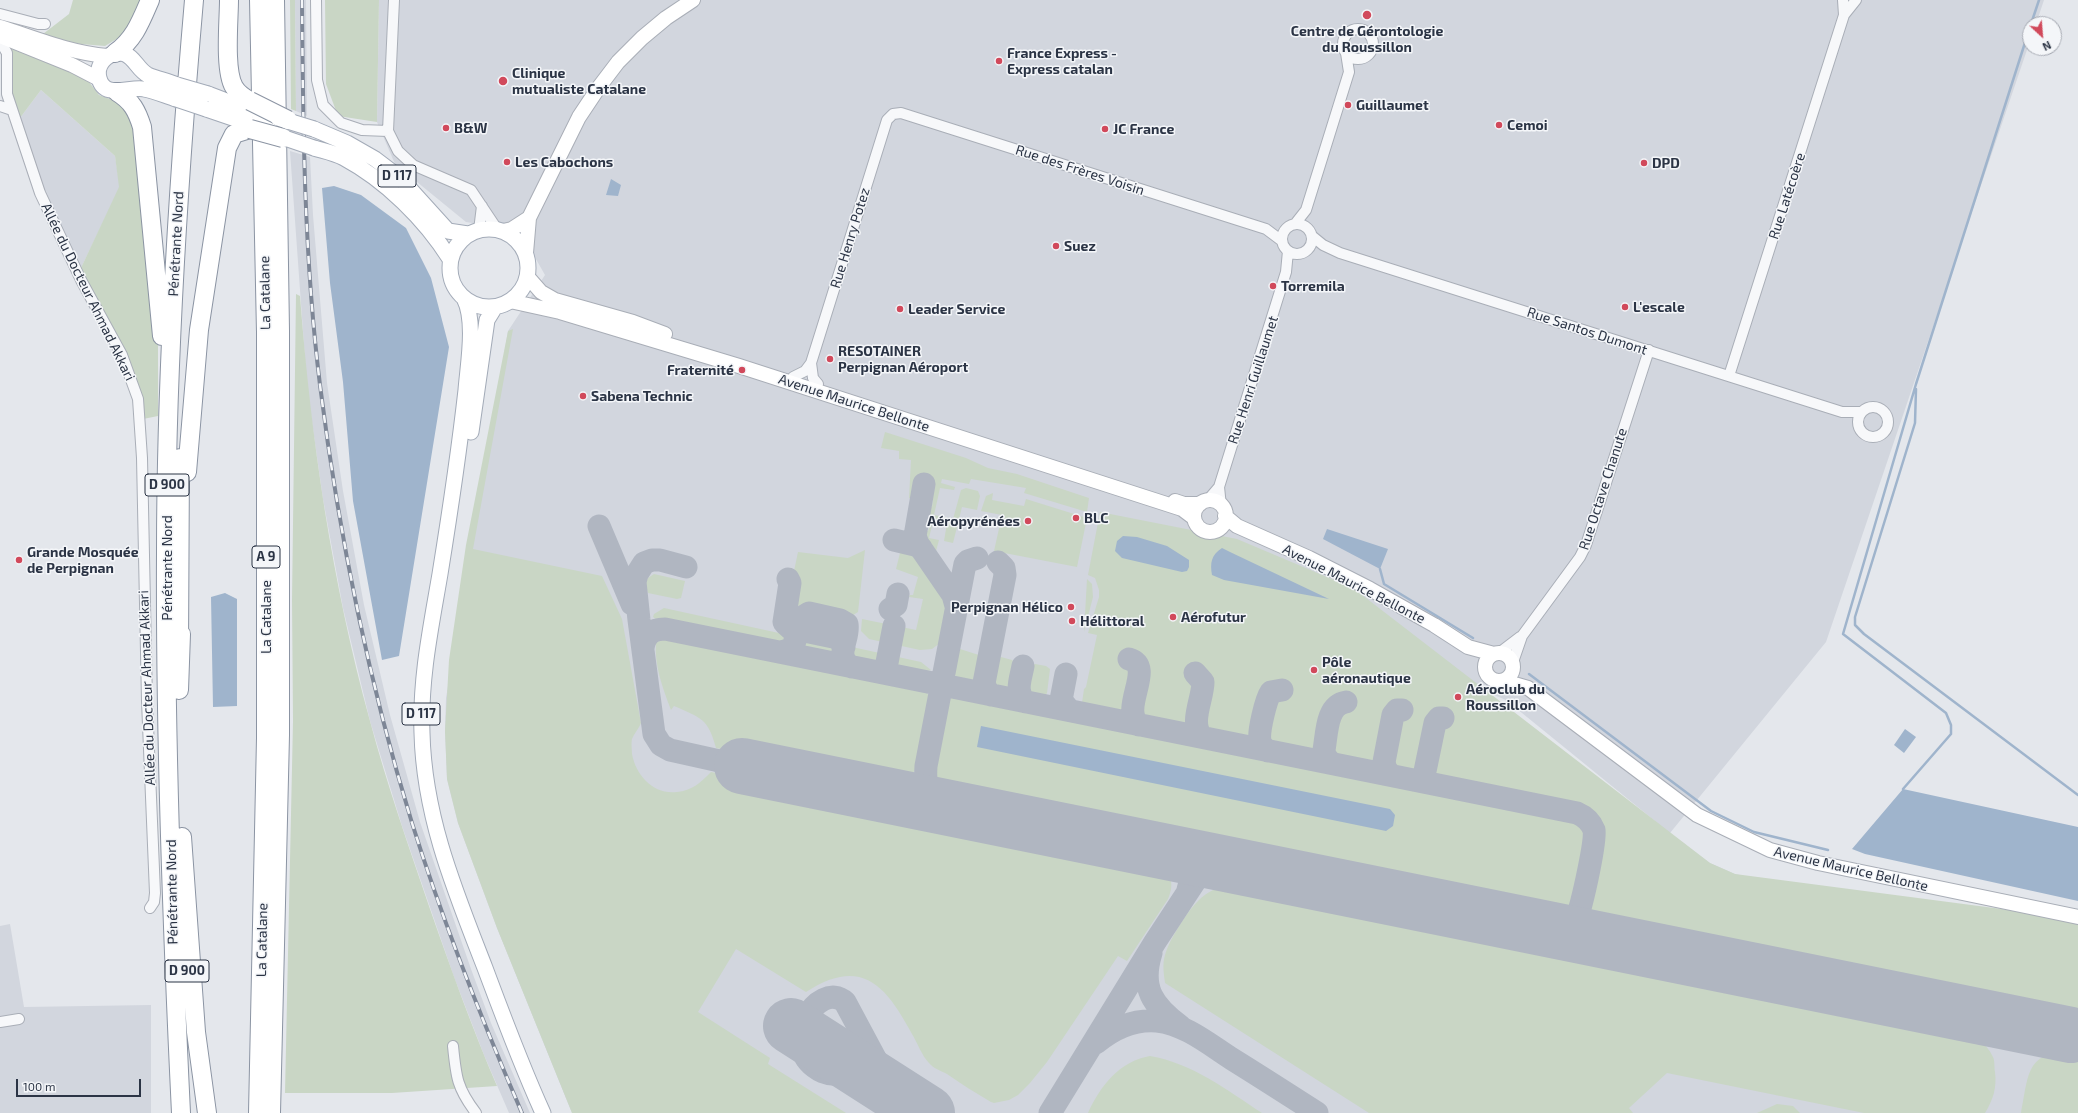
<!DOCTYPE html>
<html>
<head>
<meta charset="utf-8">
<style>
  body { margin:0 }
  #map { position:relative; width:2078px; height:1113px; overflow:hidden; background:#e4e7ec; font-family:"Exo 2",sans-serif }
  canvas { display:block }
  .north { position:absolute; left:2022px; top:16px; width:40px; height:40px; box-sizing:border-box; background:#f4f6f9; border:1px solid #a4a8b1; border-radius:50%; rotate:154deg; font-size:11px; font-weight:700; line-height:16px; text-align:center; color:#2b3445 }
  .north::after { content:''; display:block; margin:auto; width:14px; height:18px; background:#d1495b; clip-path:polygon(50% 0,100% 100%,50% 72%,0 100%) }
  .scale { position:absolute; left:16px; top:1079px; width:125px; height:18px; box-sizing:border-box; border:2px solid #2b3445; border-top:0; padding-left:5px; font-size:12px; line-height:14px; white-space:nowrap; color:#2b3445; -webkit-text-stroke:3px #f4f6f9; paint-order:stroke }
</style>
</head>
<body>
<div id="map">
<canvas width="2078" height="1113"></canvas>
<div class="north">N</div>
<div class="scale">100 m</div>
</div>
<script>
const context = document.querySelector('canvas').getContext('2d');
context.lineJoin = 'round';
function fill(path, color) {
  context.fillStyle = color;
  context.fill(path, 'evenodd');
}
function stroke(path, color, width, dash) {
  context.strokeStyle = color;
  context.lineWidth = width;
  context.lineCap = dash ? 'butt' : 'round';
  context.setLineDash(dash || []);
  context.stroke(path);
}
function write(font, color, halo, rows, align = 'center') {
  context.font = font + ' "Exo 2",sans-serif';
  context.lineWidth = 3;
  context.setLineDash([]);
  context.textBaseline = 'middle';
  context.strokeStyle = halo;
  context.fillStyle = color;
  for (const [text, x, y, turn = 0] of rows) {
    context.save();
    context.translate(x, y);
    context.rotate((+turn || 0) * Math.PI / 180);
    context.textAlign = isNaN(turn) ? turn : align;
    if (halo) context.strokeText(text, 0, 0);
    context.fillText(text, 0, 0);
    context.restore();
  }
}
fill(new Path2D(`
  M295,0H306L307,116L296,111Z
  M379,0H2044L2036,24H2030V41L1826,642L1670,833L1710,863L1735,874L2078,946V1113H572L497,928L458,823L447,779L445,731L446,698L508,331L545,275L520,231L466,222L395,164L377,122ZM1374,644L1506,700L1655,821Z
  M41,90L115,156L120,187L80,270L43,192L20,118Z
  M290,151L310,157L313,215L327,383L343,491L364,605L390,715L420,822L471,969L491,1023L530,1113H509L484,1055L454,977L402,826L370,721L343,608L323,499L307,387Z
  M10,924L24,1007L151,1005V1113H0V926Z`), '#d2d6de');
fill(new Path2D(`
  M73,0H140L128,32L105,46L69,43L43,34L69,14Z
  M290,0H295L296,111L291,109Z
  M325,0H379L377,122L338,116L326,84Z
  M4,41L86,78L99,95L126,105L132,114L158,338V416L143,419L141,398L80,270L119,187L115,156L41,90L20,118L10,93Z
  M296,294L300,296C311,439 332,583 370,721C387,785 409,847 430,909C451,969 472,1028 497,1086L392,1093H285L293,721L292,600Z
  M513,329L473,549L602,576L622,619L641,723C639,728 634,734 632,739C631,743 632,750 632,754C636,776 654,795 677,792C692,791 701,782 711,772L1151,860C1167,872 1177,878 1168,899L1127,961L1118,956L1047,1062L1030,1083L1018,1095L1009,1100L994,1103L991,1102C976,1093 961,1084 947,1074C941,1071 933,1068 929,1063C922,1056 917,1042 912,1034C886,985 861,956 806,992L736,949L698,1012L770,1058L768,1064L846,1113H572L497,928L458,823L447,779L445,731L449,660L466,545L508,331Z
  M885,432L966,458L988,468L1017,474L1089,498L1087,512L1024,493L1026,488L971,479L969,484L942,479L941,483L955,487L954,490L940,488L934,515L953,519L961,490L966,488L978,491L980,496L977,510L962,507L953,543L944,541L947,523L933,521L929,538L939,540L935,555L952,580L954,587L920,536L924,531H928L930,525L923,524L927,506L932,507L933,499H926L928,485L922,484L919,500L909,498L911,460L899,459V451L881,448Z
  M993,493L992,500L1024,506L1026,499L1087,518L1077,567L994,551L1002,515L981,511L986,496Z
  M1100,512L1237,539L1353,588L1710,863L1735,874L2078,919V1024L1601,926L1592,921L1587,911L1601,843C1600,826 1594,816 1577,809L1084,705L1082,703L1084,689L1086,687L1097,635L1088,633L1099,597V590L1095,578L1088,575Z
  M902,545L911,547L951,604L944,640L932,649L920,650L869,639L861,631L862,619L916,630L923,599L909,597L910,595H913L918,577L896,569Z
  M865,550L858,612L850,617L794,605L799,576L794,571L798,552L848,558Z
  M654,574L685,581L681,598L677,599L648,593L645,584L648,578Z
  M1087,579L1092,584L1093,597L1084,632Z
  M664,608L788,635V642L782,645L659,621L653,617L654,614Z
  M809,620L838,626L840,633L805,626Z
  M668,636L921,687L926,691L931,700L920,765L907,779L889,783L716,748C708,718 701,718 674,706L671,710C663,689 654,665 656,643Z
  M808,637L834,643L837,646L836,652L831,655L805,651L801,648L802,640Z
  M852,647L921,662L931,670L918,673L850,659L848,656L849,649Z
  M960,649L982,656L976,683C956,688 948,668 954,653Z
  M1001,657L1012,660L1016,664L1013,687L1006,691L993,688L990,684L994,662Z
  M1035,664L1046,666L1050,669L1047,693L1044,697L1028,695L1024,689L1029,667Z
  M963,694L1579,821L1585,827L1589,838L1575,908L1567,917L1560,919L959,797L941,787L936,779L933,765L944,708L951,698Z
  M1247,881L1911,1015L1912,1017C1938,1024 1980,1028 1993,1057C1995,1061 1994,1067 1995,1072C1997,1088 1993,1100 1985,1113H1864L1667,1073L1629,1108L1633,1113H1369L1165,983C1164,974 1162,965 1165,955C1170,938 1188,910 1201,898C1213,887 1232,883 1247,881Z
  M2071,1049L2078,1050V1113H2021C2029,1074 2025,1054 2071,1049Z
  M1150,1056C1192,1063 1227,1090 1262,1113H1088C1100,1086 1120,1061 1150,1056Z
  M1777,1104L1793,1106L1800,1113H1757Z`), '#c9d6c5');
fill(new Path2D(`
  M611,179L621,185L618,196L606,195Z
  M334,186L361,195L406,228L431,278L449,347L399,656L382,660L353,501L343,382L330,283L322,188Z
  M1327,529L1388,549L1380,569L1323,539Z
  M1123,536L1137,537L1167,546L1189,560V567L1187,571L1182,572L1122,558L1115,551L1117,541Z
  M1222,548L1230,552L1329,599L1224,580L1212,575C1210,563 1211,555 1222,548Z
  M225,593L237,599V706L213,707L211,597Z
  M981,726L1390,809L1395,815L1393,826L1386,831L977,747Z
  M1905,729L1916,737L1904,753L1894,745Z
  M1903,789L2078,827V901L1865,854L1852,849Z`), '#9fb4cc');
stroke(new Path2D(`
  M2031,24L2039,0
  M1916,389L1915,423L1855,617V625L1864,634L2078,795
  M1380,569L1384,584L1473,638
  M1529,674L1711,811L1754,832L1828,850
  M1903,789L1951,734V725L1946,713L1843,634L1916,384L2030,27`), '#9fb4cc', 2.5);
stroke(new Path2D(`
  M924,484L915,536L918,544L953,595L956,606
  M599,526L632,604
  M894,540L915,545L921,548
  M686,567L660,560H652L644,563L637,574L635,582L639,620L654,734L661,745L670,750L742,766
  M788,579L790,583L784,622C788,628 795,629 796,637L798,635
  M890,609L896,605L898,594
  M790,628L838,638L844,647
  M643,648C645,635 652,629 665,629L1577,813C1584,816 1591,822 1594,830C1596,841 1580,918 1573,927L1562,930H1549
  M782,652L793,648L801,618L809,613L840,620L847,624C850,639 833,657 852,667
  M1129,659C1156,667 1119,708 1139,725
  M1023,666C1021,678 1014,693 1026,702
  M885,673L894,626
  M1195,673L1203,682C1203,699 1189,723 1202,737
  M1066,674L1061,700L1069,710
  M991,695L986,689L984,683L1005,575L1004,568L998,562
  M1268,751C1264,748 1261,746 1260,741C1258,732 1266,699 1271,692L1282,690
  M1331,763L1325,756L1324,750C1327,734 1326,705 1346,702
  M1391,775L1386,770L1384,762L1393,715L1397,710H1402
  M1428,783L1424,776L1435,723L1439,718H1443
  M960,810C932,800 924,798 926,766L965,564L968,561L977,558
  M1173,853L1186,858L1194,867L1188,890
  M1579,914C1580,929 1587,934 1599,940
  M1151,953C1140,988 1153,1006 1180,1026
  M1096,1043C1114,1028 1133,1019 1157,1021C1185,1024 1210,1045 1232,1059C1261,1077 1289,1095 1317,1113
  M873,1078C868,1076 861,1073 856,1072C844,1072 835,1077 823,1072C773,1048 819,978 845,1002L891,1088L899,1096
  M1050,1113L1155,942L1199,875C1210,863 1219,864 1235,866`), '#b0b6c1', 23);
stroke(new Path2D(`
  M742,766L2071,1035
  M791,1026L927,1113`), '#b0b6c1', 56);
const street = new Path2D(`
  M316,0L317,80L323,105L341,123L362,130L388,131
  M394,0L388,131L398,151L413,165L471,190L497,229
  M1843,0L1844,15
  M0,14L38,24H45
  M1343 44a15 15 0 1 1 30 0a15 15 0 1 1-30 0Z
  M0,41L7,53V94L40,193L81,280L122,355L138,399L142,458L147,701L155,893L154,902L150,908
  M0,106L12,110
  M1282 239a15 15 0 1 1 30 0a15 15 0 1 1-30 0Z
  M1295,224L1306,210L1349,72L1346,53
  M479,230L482,206
  M1312,236L1323,245L1340,253L1842,412H1860
  M811,363L813,378L818,384
  M1729,376L1844,15L1856,0
  M793,377L805,371L811,363L887,120L893,114L901,113L1266,229L1282,241
  M1858 422a15 15 0 1 1 30 0a15 15 0 1 1-30 0Z
  M1219,487L1221,506
  M1207,501L1219,487L1286,272L1288,251
  M1499,653L1520,637
  M1513,662L1522,636L1580,557L1586,545L1649,350
  M0,1022L19,1019
  M453,1046C456,1077 457,1088 476,1113`);
const secondary = new Path2D(`
  M0,27C35,38 70,53 107,56
  M0,36L72,65L99,79
  M503,231L512,229L529,218
  M526,253L529,218L579,117L599,87L618,62L642,38L666,18L693,0
  M527,276L541,292L555,300L633,322L665,334
  M510,301L560,312L739,366L1182,509L1194,518
  M1194 516a16 16 0 1 1 32 0a16 16 0 1 1-32 0Z
  M1175,501L1184,504H1200
  M1225,516L1237,526L1309,558L1370,589L1434,625L1468,647L1494,654
  M1485 667a14 14 0 1 1 28 0a14 14 0 1 1-28 0Z
  M1504,681L1528,688L1697,815L1770,850L1818,863L2078,917`);
const primary = new Path2D(`
  M208,94L250,110
  M176,99C166,96 155,91 144,89C130,86 104,100 99,78C95,63 111,49 125,54C135,58 138,70 148,75C157,79 168,81 177,85
  M206,109L250,124
  M314,129L347,143L375,159L400,178L448,231L468,234
  M314,148C324,151 335,153 344,158C385,180 425,219 450,259
  M450 268a39 39 0 1 1 78 0a39 39 0 1 1-78 0Z
  M464,298C476,321 468,364 466,390C459,452 450,512 440,574C431,627 420,678 422,733C424,817 455,891 485,968C503,1016 521,1065 543,1113
  M471,432L487,320L495,307`);
const highway = new Path2D(`
  M229,0C229,20 224,70 234,87C238,94 243,97 250,101
  M115,53C134,40 141,21 150,0
  M117,92C132,101 137,111 142,127L162,336
  M187,472L199,330L227,148L234,134L250,129
  M179,646L180,458
  M179,690L181,634
  M182,837L196,1032L207,1113
  M181,1113C172,927 165,740 166,553C166,369 178,184 194,0
  M258,1113L266,738V333L259,0
  M271,1113L280,735V331L275,0`);
stroke(street, '#a9aeb7', 12);
stroke(secondary, '#a9aeb7', 16);
stroke(primary, '#a3abb8', 17);
stroke(highway, '#8b94a3', 20);
stroke(street, '#f7f8fa', 10);
stroke(secondary, '#fff', 14);
stroke(primary, '#fff', 15);
stroke(highway, '#fff', 18);
const rail = new Path2D(`
  M302,0C303,128 304,257 320,385C338,529 369,683 412,823C443,922 481,1018 522,1113`);
stroke(rail, '#7d8696', 4);
stroke(rail, '#f4f6f9', 2.5, [8]);
const primaryBridge = new Path2D(`
  M177,85L208,94
  M176,99L206,109
  M278,118L314,129
  M273,134L314,148`);
const highwayBridge = new Path2D(`
  M250,101L288,120
  M250,129L283,138`);
stroke(primaryBridge, '#a3abb8', 17, []);
stroke(highwayBridge, '#8b94a3', 20, []);
stroke(primaryBridge, '#fff', 15);
stroke(highwayBridge, '#fff', 18);
for (const [x, y, r, color] of [
  [1367,15,5,"#d1495b"],
  [999,61,4,"#d1495b"],
  [503,81,5,"#d1495b"],
  [1348,105,4,"#d1495b"],
  [1499,125,4,"#d1495b"],
  [446,128,4,"#d1495b"],
  [1105,129,4,"#d1495b"],
  [507,162,4,"#d1495b"],
  [1644,163,4,"#d1495b"],
  [1056,246,4,"#d1495b"],
  [1273,286,4,"#d1495b"],
  [1625,307,4,"#d1495b"],
  [900,309,4,"#d1495b"],
  [830,359,4,"#d1495b"],
  [742,370,4,"#d1495b"],
  [583,396,4,"#d1495b"],
  [1076,518,4,"#d1495b"],
  [1028,521,4,"#d1495b"],
  [19,560,4,"#d1495b"],
  [1071,607,4,"#d1495b"],
  [1173,617,4,"#d1495b"],
  [1072,621,4,"#d1495b"],
  [1314,670,4,"#d1495b"],
  [1458,697,4,"#d1495b"]
]) {
  const dot = new Path2D();
  dot.arc(x, y, r, 0, 2 * Math.PI);
  context.fillStyle = color;
  context.fill(dot);
  stroke(dot, '#f4f6f9', 1.5);
}
for (const [x, y, w] of [
  [397,176,38],
  [167,485,44],
  [266,557,28],
  [421,714,38],
  [187,971,44]
]) {
  const box = new Path2D();
  box.roundRect(x - w / 2, y - 11, w, 22, 3);
  context.fillStyle = '#f4f6f9';
  context.fill(box);
  stroke(box, '#2b3445', 1);
}
write('bold 13px', '#2b3445', null, [
  ["D 117",397,176],
  ["D 900",167,485],
  ["A 9",266,557],
  ["D 117",421,714],
  ["D 900",187,971]
]);
write('bold 14px', '#2b3445', '#f4f6f9', [
  ["Centre de Gérontologie",1367,31,"center"],
  ["du Roussillon",1367,47,"center"],
  ["France Express -",1007,53],
  ["Express catalan",1007,69],
  ["Clinique",512,73],
  ["mutualiste Catalane",512,89],
  ["Guillaumet",1356,105],
  ["Cemoi",1507,125],
  ["B&W",454,128],
  ["JC France",1113,129],
  ["Les Cabochons",515,162],
  ["DPD",1652,163],
  ["Suez",1064,246],
  ["Torremila",1281,286],
  ["L'escale",1633,307],
  ["Leader Service",908,309],
  ["RESOTAINER",838,351],
  ["Perpignan Aéroport",838,367],
  ["Fraternité",734,370,"right"],
  ["Sabena Technic",591,396],
  ["BLC",1084,518],
  ["Aéropyrénées",1020,521,"right"],
  ["Grande Mosquée",27,552],
  ["de Perpignan",27,568],
  ["Perpignan Hélico",1063,607,"right"],
  ["Aérofutur",1181,617],
  ["Hélittoral",1080,621],
  ["Pôle",1322,662],
  ["aéronautique",1322,678],
  ["Aéroclub du",1466,689],
  ["Roussillon",1466,705]
], 'left');
write('14px', '#2b3445', '#f4f6f9', [
  ["Rue des Frères Voisin",1080,170,18],
  ["Rue Latécoère",1787,196,-72],
  ["Rue Henry Potez",850,238,-73],
  ["Pénétrante Nord",176,244,-87],
  ["Allée du Docteur Ahmad Akkari",88,292,64],
  ["La Catalane",265,293,-91],
  ["Rue Santos Dumont",1587,331,18],
  ["Rue Henri Guillaumet",1253,380,-72],
  ["Avenue Maurice Bellonte",854,403,18],
  ["Rue Octave Chanute",1603,489,-72],
  ["Pénétrante Nord",167,568,-90],
  ["Avenue Maurice Bellonte",1354,584,27],
  ["La Catalane",266,617,-90],
  ["Allée du Docteur Ahmad Akkari",147,688,-92],
  ["Avenue Maurice Bellonte",1851,869,13],
  ["Pénétrante Nord",172,892,-91],
  ["La Catalane",262,940,-89]
]);
</script>
</body>
</html>
